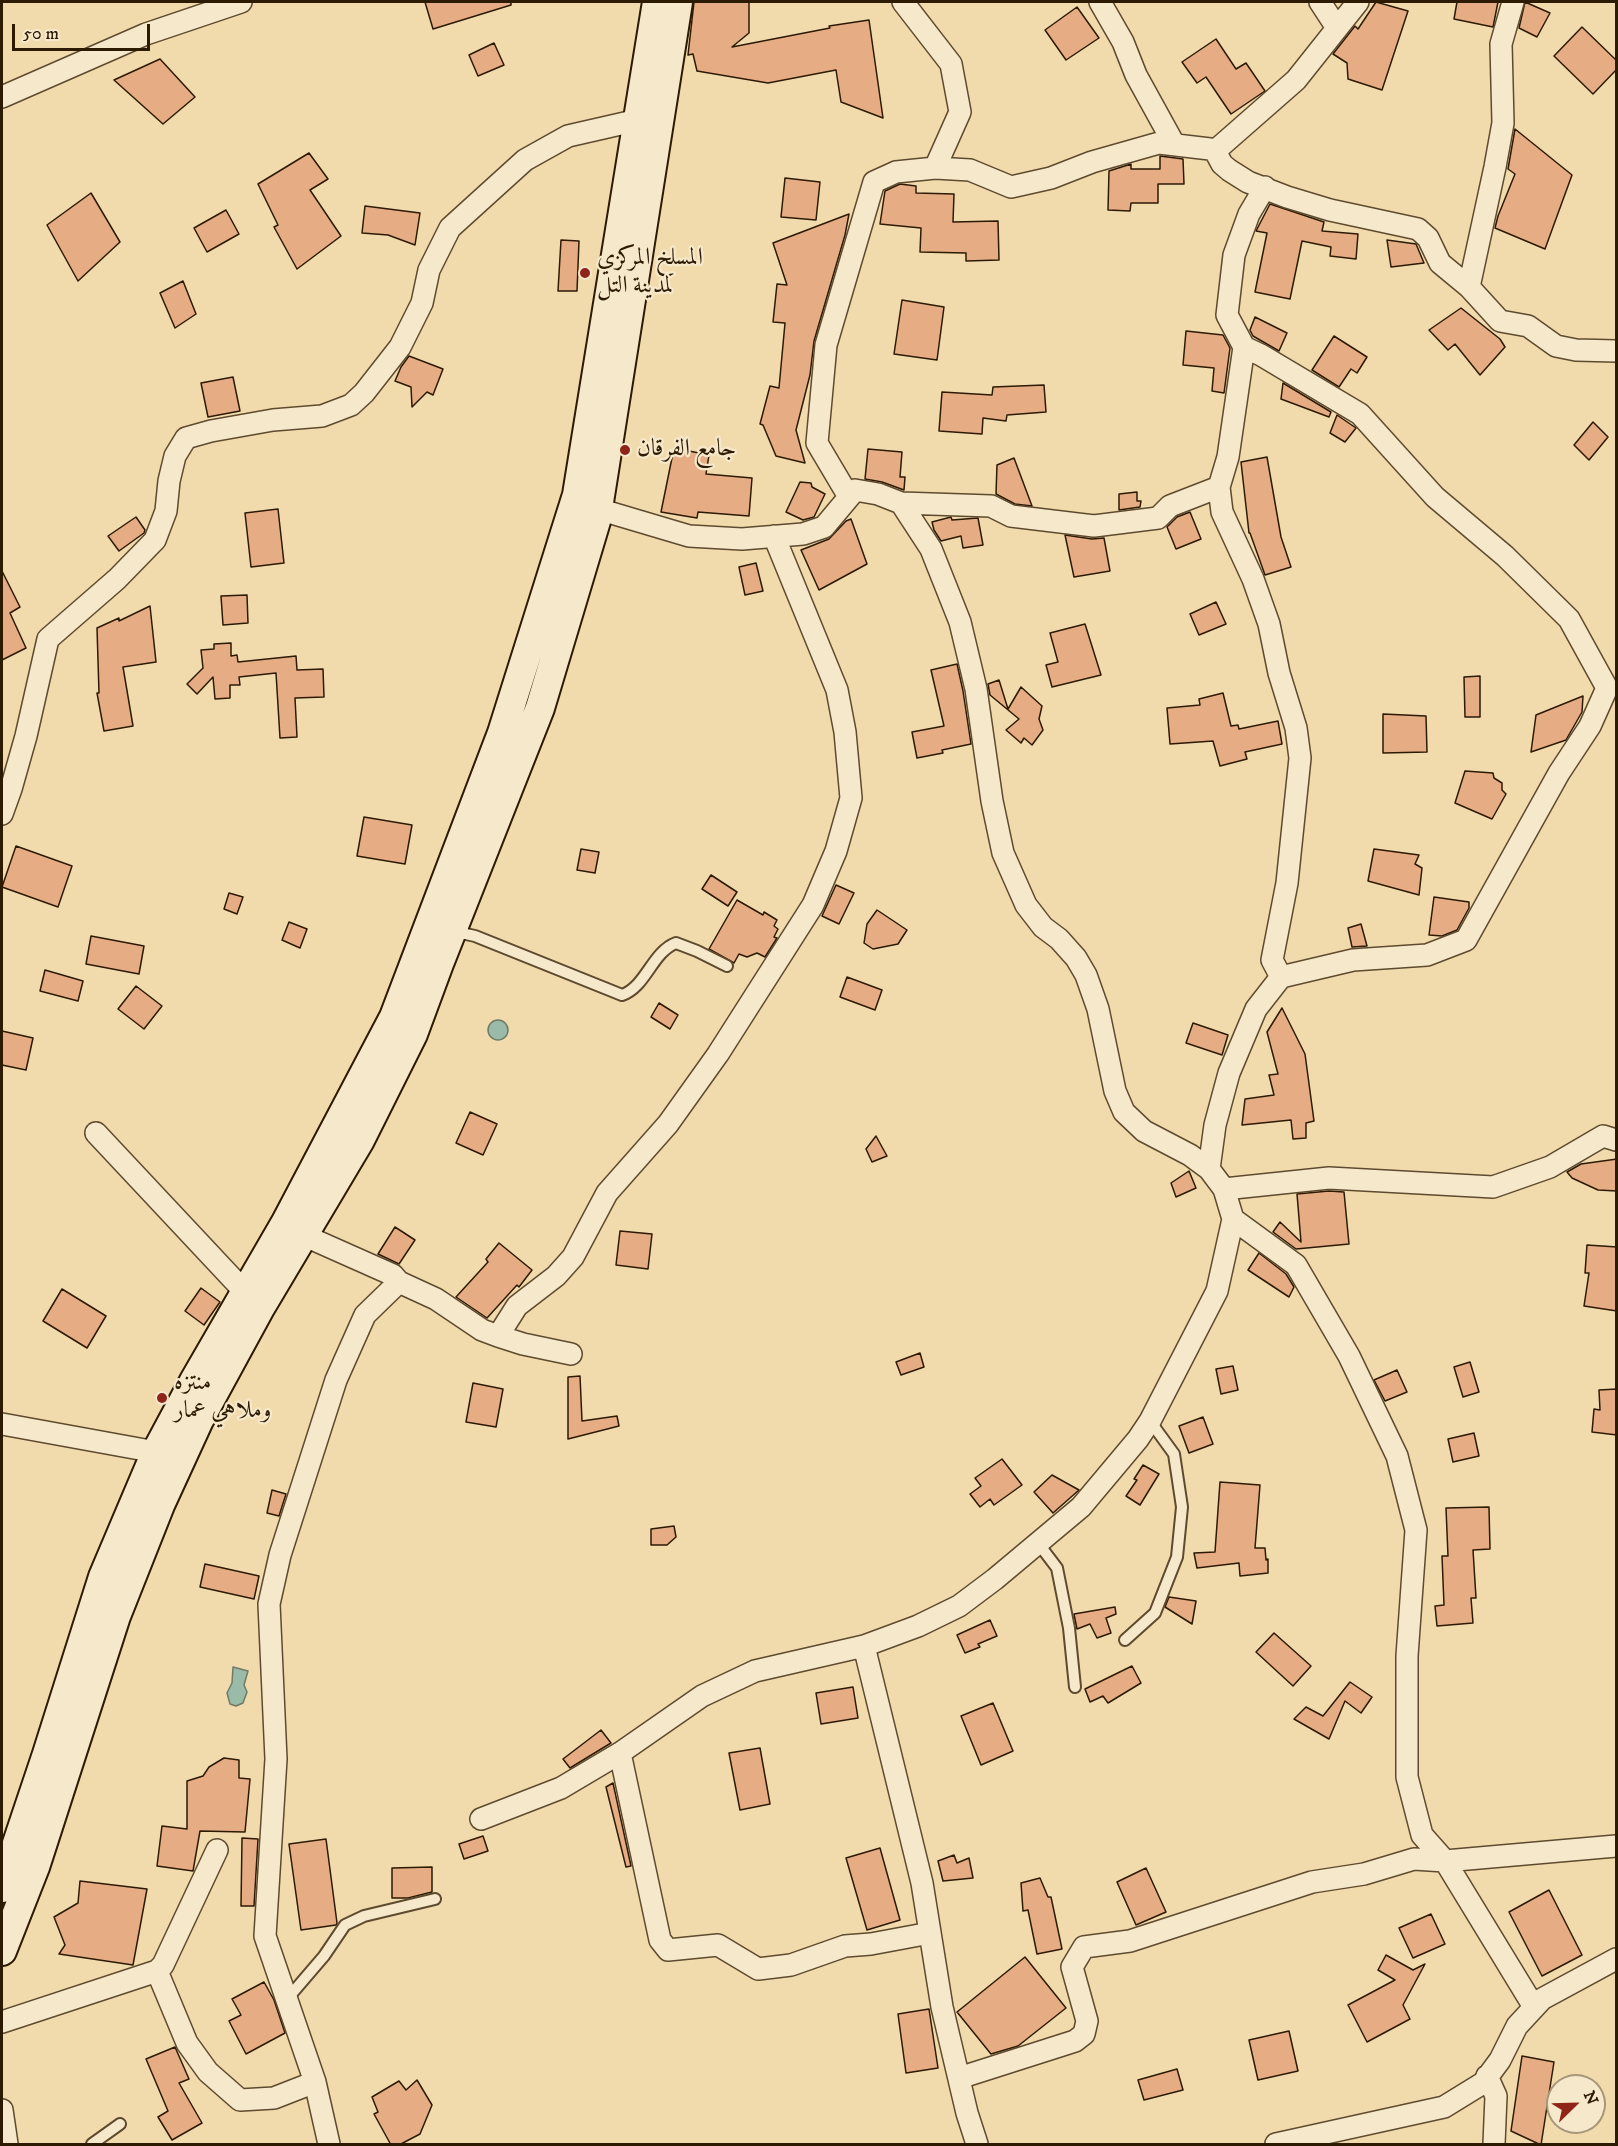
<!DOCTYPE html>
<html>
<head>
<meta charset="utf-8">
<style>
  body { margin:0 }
  #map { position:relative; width:1618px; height:2146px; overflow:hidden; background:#f1dbad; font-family:"IM FELL DW Pica",serif }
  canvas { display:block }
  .frame { position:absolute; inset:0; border:3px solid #2d1a03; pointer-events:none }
  .north { position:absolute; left:1546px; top:2074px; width:60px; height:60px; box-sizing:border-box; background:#f6e8ca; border:2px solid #a6967a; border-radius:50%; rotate:67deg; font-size:16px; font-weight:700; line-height:24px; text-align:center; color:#2d1a03 }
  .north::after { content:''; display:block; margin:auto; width:21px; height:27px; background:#8f2418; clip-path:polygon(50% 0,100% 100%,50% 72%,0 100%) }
  .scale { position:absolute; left:12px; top:24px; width:138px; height:27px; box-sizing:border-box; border:3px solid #2d1a03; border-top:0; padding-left:8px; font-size:18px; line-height:21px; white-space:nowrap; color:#2d1a03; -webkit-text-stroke:4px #f6e8ca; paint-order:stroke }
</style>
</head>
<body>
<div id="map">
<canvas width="1618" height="2146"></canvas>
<div class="frame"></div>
<div class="north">N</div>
<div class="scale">50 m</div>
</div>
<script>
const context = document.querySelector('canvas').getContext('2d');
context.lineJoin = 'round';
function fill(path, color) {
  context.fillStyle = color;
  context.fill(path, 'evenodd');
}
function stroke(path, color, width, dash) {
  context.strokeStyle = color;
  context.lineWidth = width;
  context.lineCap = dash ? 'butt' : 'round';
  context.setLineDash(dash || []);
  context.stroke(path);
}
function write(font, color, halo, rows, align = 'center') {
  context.font = font + ' "IM FELL DW Pica",Amiri,serif';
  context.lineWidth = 4.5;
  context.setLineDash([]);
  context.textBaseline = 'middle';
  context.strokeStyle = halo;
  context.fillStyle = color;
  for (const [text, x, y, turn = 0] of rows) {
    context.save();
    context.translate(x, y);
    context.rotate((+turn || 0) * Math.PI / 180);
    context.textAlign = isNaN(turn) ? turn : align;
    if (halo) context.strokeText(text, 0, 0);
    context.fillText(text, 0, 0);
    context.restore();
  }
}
const water = new Path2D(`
  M488 1030a10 10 0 1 1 20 0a10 10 0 1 1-20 0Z
  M233,1667L248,1671L244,1685L247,1692L243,1703L236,1706L230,1704L227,1693L232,1683Z`);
fill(water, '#9bbba9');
stroke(water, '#6f7b67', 1.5);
const building = new Path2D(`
  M425,2H511V5L433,29Z
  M694,2H749V33L732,47L830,28L829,26L869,20L883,118L841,102L836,70L768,83L697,71L693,54L688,55Z
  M1376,2L1408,11L1382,90L1348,79L1347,63L1333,54L1355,26L1358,29Z
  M1457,2H1498L1493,27L1454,19Z
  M1525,2L1550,13L1537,37L1519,28Z
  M1077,7L1099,38L1066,60L1045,30Z
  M1582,27L1617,61V69L1593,94L1554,56Z
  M1216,39L1236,69L1246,63L1265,91L1231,114L1206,77L1197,83L1182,62Z
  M494,43L504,65L478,76L469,55Z
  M160,59L195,97L163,124L114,80Z
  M1515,129L1572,175L1545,249L1495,228L1498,216L1515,174L1508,169Z
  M309,153L328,179L310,190L341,236L297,269L274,227L278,225L258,184Z
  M1160,156L1183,159L1184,184H1158V203H1131L1130,211L1108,210L1109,171L1131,164V169H1160Z
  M785,178L820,182L816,220L781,217Z
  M900,184L916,186V193L954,194L953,222L998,221L999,260L966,261V253L920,252L921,228L880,224L885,191Z
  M91,193L120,242L78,281L47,225Z
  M1270,204L1324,222L1322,231L1358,234L1356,259L1330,256L1331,247L1302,241L1290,299L1255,292L1267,233L1256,231Z
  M365,206L420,213L415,245L388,235L362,233Z
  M226,210L239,234L207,252L194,228Z
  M849,214L845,235L814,341L810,375L796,430L805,463L776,456L763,425L760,424L770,386L779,388L785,323L773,322L777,284L787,285L773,243Z
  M561,240L579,241L577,291H558Z
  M1387,240L1416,244L1424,263L1391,267Z
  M183,281L196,314L175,328L160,293Z
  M902,300L944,307L937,360L894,354Z
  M1461,308L1500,339L1505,347L1480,375L1455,344L1448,350L1429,330Z
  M1255,317L1287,333L1279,351L1253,336L1250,330Z
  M1186,331L1223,335L1230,348L1224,393L1212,391L1214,368L1183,365Z
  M1334,336L1367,357L1357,373L1351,369L1339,387L1312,370Z
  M409,356L443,369L433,395L427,392L412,407L411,387L395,381L401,367Z
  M233,377L240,411L208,417L201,383Z
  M1283,383L1331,412L1329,417L1281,399Z
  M1044,385L1046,412L1007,415L1006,421L983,418L982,434L939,431L942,392L992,395L993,387Z
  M1337,415L1356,428L1345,442L1330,433Z
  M1593,422L1608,437L1589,460L1574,445Z
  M674,448L709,455L706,474L752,478L749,516L698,512L697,518L661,512Z
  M868,449L902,452L900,477H905L904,490L882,482L865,479Z
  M1267,457L1281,537L1291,567L1265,575L1250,533H1249L1241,462Z
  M1014,458L1032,506L1015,504L996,494L997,465Z
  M800,482L811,483L812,487L825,494L814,517L803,520L786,512Z
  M1137,492V501H1141L1140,507L1119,510V494Z
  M278,509L284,563L251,567L245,513Z
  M1190,512L1201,539L1176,549L1167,527L1177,517Z
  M136,517L145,530L144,533L119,551L108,536Z
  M951,517L952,520L978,518L983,545L963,548L961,536L941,541L934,530L932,522Z
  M851,519L867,564L819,590L801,550L829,539L846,521Z
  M1065,535L1092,539L1104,538L1110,571L1074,577Z
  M756,563L763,591L745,595L739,567Z
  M2,571L20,607L10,613L26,648L2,660Z
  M247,595L248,623L223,625L221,596Z
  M1216,602L1226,624L1199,635L1190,614Z
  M150,606L156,662L123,667L133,726L104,731L97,693H99L97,628L119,618V621Z
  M1085,624L1101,675L1052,687L1046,665L1058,662L1050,633Z
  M231,643V656L237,655L238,662L296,656L297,670L323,669L324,697L295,698L297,737L280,738L276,673L239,677L240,685H230V698L215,699L213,677L197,694L187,684L203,668L201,650L214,649V644Z
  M957,664L963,691L971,744L942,750L943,753L917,758L912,732L944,726L931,670Z
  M1480,676V717H1465L1464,677Z
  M999,680L1008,709L1021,687L1042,706L1039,719L1043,730L1032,745L1024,738L1021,743L1006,730L1019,719L990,695L988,684Z
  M1223,693L1231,726L1238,725L1239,729L1278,721L1282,744L1245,752L1247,759L1220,766L1213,741L1170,744L1167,708L1200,705L1199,699Z
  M1583,696L1582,712L1566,740L1531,752L1536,715Z
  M1383,714L1426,716L1427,752L1383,753Z
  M1465,771L1493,773L1494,778L1502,783V790L1506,794L1492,819L1455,803Z
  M364,817L412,825L405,864L357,856Z
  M16,846L72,866L58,907L2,887Z
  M581,849L599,852L595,873L577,870Z
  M1374,849L1419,855L1415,864L1422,868L1419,895L1368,881Z
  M711,875L737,892L728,906L702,889Z
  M836,885L854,893L839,924L822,916Z
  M229,893L243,897L237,914L224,909Z
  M1434,897L1469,902V908L1457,930L1442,936L1429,935Z
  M737,900L763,915L764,912L777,920L774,926L778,929L774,937L777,938L765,957L757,953L747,957L739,954L734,963L709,949Z
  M877,910L907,930L898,944L873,949L864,943L867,924Z
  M289,922L307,929L300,948L282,940Z
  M1361,924L1367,946L1352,947L1348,928Z
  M91,936L144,946L139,974L86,964Z
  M45,970L83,981L78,1001L40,991Z
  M847,977L882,990L875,1010L840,997Z
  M136,986L162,1006L144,1029L118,1009Z
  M659,1003L678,1015L670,1029L651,1017Z
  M1282,1008L1305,1054L1314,1121L1306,1123V1138L1293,1139L1291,1120L1242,1125L1245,1099L1274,1095L1269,1075L1278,1074L1267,1032Z
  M1193,1023L1228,1035L1222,1055L1186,1043Z
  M2,1031L33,1038L26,1070L2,1065Z
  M470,1112L497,1124L483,1155L456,1143Z
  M876,1136L887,1156L872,1162L866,1149Z
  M1617,1159V1191L1598,1190L1572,1178L1567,1172L1581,1164Z
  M1189,1171L1196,1188L1176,1197L1171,1183Z
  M1329,1191L1344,1192L1349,1244L1296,1249L1273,1232L1280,1222L1301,1242L1297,1194Z
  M395,1227L415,1240L399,1264L378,1254Z
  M620,1231L652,1234L648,1269L616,1265Z
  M499,1243L532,1270L519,1287L517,1285L487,1318L456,1297L488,1262L486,1259Z
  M1587,1245L1617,1247V1311L1584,1306L1589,1273H1585Z
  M1259,1253L1286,1274L1294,1287L1289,1297L1248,1270Z
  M201,1288L220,1302L204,1325L185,1311Z
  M62,1289L106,1316L87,1348L43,1321Z
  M920,1353L924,1367L901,1375L896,1362Z
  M1470,1362L1479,1392L1463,1397L1454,1367Z
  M1233,1366L1238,1390L1221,1394L1216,1369Z
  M1397,1370L1407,1392L1385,1401L1374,1380Z
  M580,1376L582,1421L617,1416L619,1426L568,1439V1377Z
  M473,1383L503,1389L496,1427L466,1422Z
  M1617,1389V1435L1592,1432L1594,1409L1600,1410L1599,1390Z
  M1203,1417L1213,1444L1189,1453L1179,1426Z
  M1474,1433L1479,1456L1453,1462L1448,1439Z
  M1002,1459L1022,1485L994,1505L990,1499L980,1507L970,1494L981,1486L975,1478Z
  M1143,1465L1159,1474L1140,1505L1126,1496L1137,1480L1134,1479Z
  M1052,1475L1079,1490L1053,1513L1034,1492Z
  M1220,1482L1260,1485L1255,1548H1265L1266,1560L1268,1559V1573L1240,1576L1239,1563L1197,1568L1194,1553L1215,1552Z
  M272,1490L286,1494L279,1516L267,1513Z
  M1489,1507L1490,1549L1473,1550L1476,1598H1471L1473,1623L1437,1626L1435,1606L1444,1605L1442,1556H1448L1446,1508Z
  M674,1526L676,1537L667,1545H651V1529Z
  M205,1564L259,1576L254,1599L200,1587Z
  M1169,1597L1196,1601L1192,1624L1165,1607Z
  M1115,1607L1116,1614L1106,1618L1111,1633L1097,1638L1090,1624L1077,1629L1074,1614Z
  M990,1620L997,1636L978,1644L980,1647L965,1653L957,1635Z
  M1274,1633L1311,1666L1293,1686L1256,1652Z
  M1132,1666L1141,1683L1108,1703L1103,1696L1090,1702L1085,1689Z
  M1350,1682L1372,1697L1361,1713L1345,1701L1329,1739L1294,1719L1306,1707L1323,1716Z
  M853,1687L858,1718L821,1724L816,1693Z
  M993,1703L1013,1751L981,1765L961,1716Z
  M601,1730L611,1743L570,1768L563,1759Z
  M760,1748L770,1804L740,1810L729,1753Z
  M224,1758L239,1760V1778L250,1779L245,1832L200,1831L193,1871L157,1866L162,1826L187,1829V1781L203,1776L209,1767Z
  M613,1783L631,1866L626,1867L606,1787Z
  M483,1836L488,1851L464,1859L459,1844Z
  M242,1838L258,1839L254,1906H241Z
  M326,1839L337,1923L336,1925L301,1930L289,1844Z
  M880,1848L900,1920L867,1930L846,1858Z
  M954,1855L957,1863L969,1858L973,1878L943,1881L938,1861Z
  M432,1867V1892L408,1898H392V1868Z
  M1146,1868L1166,1912L1136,1925L1117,1882Z
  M1040,1878L1048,1897H1051L1062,1949L1037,1954L1028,1910L1023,1911L1021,1883Z
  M80,1881L147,1889L133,1965L59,1954L65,1945L54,1917L78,1903Z
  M1549,1890L1582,1955L1542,1976L1509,1912Z
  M1431,1914L1445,1944L1413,1958L1399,1928Z
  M1386,1955L1413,1970L1425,1964L1403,2005L1410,2019L1367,2042L1348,2005L1395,1980L1378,1970Z
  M1025,1957L1066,2008L1018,2046L991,2054L957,2012Z
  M264,1982L274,2000L285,2033L246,2054L229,2021L241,2015L232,1999Z
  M929,2009L938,2068L906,2073L898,2014Z
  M1289,2031L1298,2071L1258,2080L1249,2040Z
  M175,2047L189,2079L179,2083L202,2123L172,2140L158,2117L168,2111L146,2059Z
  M1522,2056L1554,2062L1541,2145L1511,2131Z
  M1177,2069L1183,2090L1144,2100L1138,2080Z
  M417,2080L432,2105L420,2134L399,2145H391L374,2114L378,2112L372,2097L399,2081L406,2090Z`);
fill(building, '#e6ad85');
stroke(building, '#2d1a03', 1.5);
const lane = new Path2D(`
  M452,931L475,936L622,995C646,987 652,952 676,943L697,951L727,966
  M1038,1543L1057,1568L1069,1628L1075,1687
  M1125,1640L1155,1613L1177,1557L1182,1507L1174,1454L1150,1421
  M288,1998L324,1956L345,1925L364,1916L435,1899
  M92,2144L120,2124`);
const street = new Path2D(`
  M903,2L951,64L960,112L935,168
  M1100,2L1123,42L1136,75L1174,144
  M1320,2L1337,28
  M2,97L146,34L241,2
  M1215,151L1296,80L1358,2
  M1265,187L1249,214L1234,255L1227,315L1244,347L1261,355L1360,414L1435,497L1505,556L1569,619L1607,688L1590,726L1559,773L1466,940L1427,955L1353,960L1281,977L1256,1009L1229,1073L1215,1125L1209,1169L1224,1189L1329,1178L1493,1187L1550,1167L1603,1136L1616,1140
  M1469,287L1495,167L1503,123L1501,44L1513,2
  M1244,347L1228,457L1219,487L1222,512L1253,579L1269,624L1279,673L1296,728L1300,758L1287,883L1272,960L1281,977
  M849,497L817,443L826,345L874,182L896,172L935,168L970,170L1011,187L1051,178L1092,162L1159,143L1210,149L1215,151L1222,164L1229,170L1248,182L1287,197L1330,210L1418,229L1428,238L1440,263L1469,287L1500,321L1528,326L1556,346L1576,350L1616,351
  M901,503L991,506L1011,516L1094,526L1158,518L1170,506L1219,487
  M598,509L689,536L742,539L803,534L824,527L855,490L878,494L901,503L931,549L960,622L976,689L992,801L1003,853L1026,905L1043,927L1059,939L1076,958L1086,975L1098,1009L1115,1091L1124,1112L1144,1131L1190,1155L1209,1169
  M2,814L11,789L26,736L48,639L117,579L155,540L166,511L169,481L175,456L186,438L211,431L273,420L322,416L351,405L364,393L400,347L422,303L429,270L450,228L525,160L568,136L638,120
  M96,1133L245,1292
  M1224,1189L1233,1219L1296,1265L1349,1356L1397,1456L1416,1530L1407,1656V1777L1422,1835L1445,1861
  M303,1235L393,1275L399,1282L365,1315L336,1380L280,1555L269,1604L276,1759L265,1936L315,2082L329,2144
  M399,1282L436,1299L482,1330L498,1336
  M571,1354L523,1344L498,1336L517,1306L556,1276L573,1257L607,1193L668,1124L718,1054L813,905L836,851L851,798L845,732L837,690L774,536
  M2,1424L156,1452
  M620,1753L660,1940L668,1950L718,1945L758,1969L791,1965L845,1946L871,1944L930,1933
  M481,1819L561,1788L620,1753L702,1696L755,1671L864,1646
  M157,1971L187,2043L208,2072L240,2100L274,2098L315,2082
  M1534,2007L1445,1861L1616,1846
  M2,2022L157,1971L163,1965L217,1850
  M1487,2076L1496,2096L1494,2144
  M959,2078L1075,2041L1084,2034L1087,2021L1072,1967L1084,1947L1130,1941L1312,1882L1364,1874L1414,1859L1445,1861
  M2,2110L7,2144
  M977,2144L967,2113L942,2007L922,1883L864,1646L918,1626L959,1606L995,1579L1081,1507L1138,1439L1150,1421L1217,1291L1233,1219
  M1276,2144L1444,2107L1483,2083L1500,2060L1517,2026L1542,1999L1616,1959`);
const secondary = new Path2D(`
  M2,1888L47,1754L103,1577L128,1518L156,1452L194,1381L286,1222L394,1017L502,733L577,495L657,2
  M2,1951L35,1867L116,1616L160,1505L199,1420L260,1308L360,1140L413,1034L440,961L540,708L596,521L678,2`);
stroke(lane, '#5e4a2e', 14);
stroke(street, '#5e4a2e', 24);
stroke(secondary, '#2d1a03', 32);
stroke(lane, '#f6e8ca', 10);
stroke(street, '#f6e8ca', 21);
stroke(secondary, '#f6e8ca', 28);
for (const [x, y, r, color] of [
  [585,273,6,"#8f2418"],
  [625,450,6,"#8f2418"],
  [162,1398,6,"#8f2418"]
]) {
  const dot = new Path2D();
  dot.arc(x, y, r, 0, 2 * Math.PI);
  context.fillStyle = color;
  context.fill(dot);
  stroke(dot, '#f6e8ca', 2);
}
write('24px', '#2d1a03', '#f6e8ca', [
  ["المسلخ المركزي",597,259],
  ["لمدينة التل",597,287],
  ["جامع الفرقان",637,450],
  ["منتزه",174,1384],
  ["وملاهي عمار",174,1412]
], 'left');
</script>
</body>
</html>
